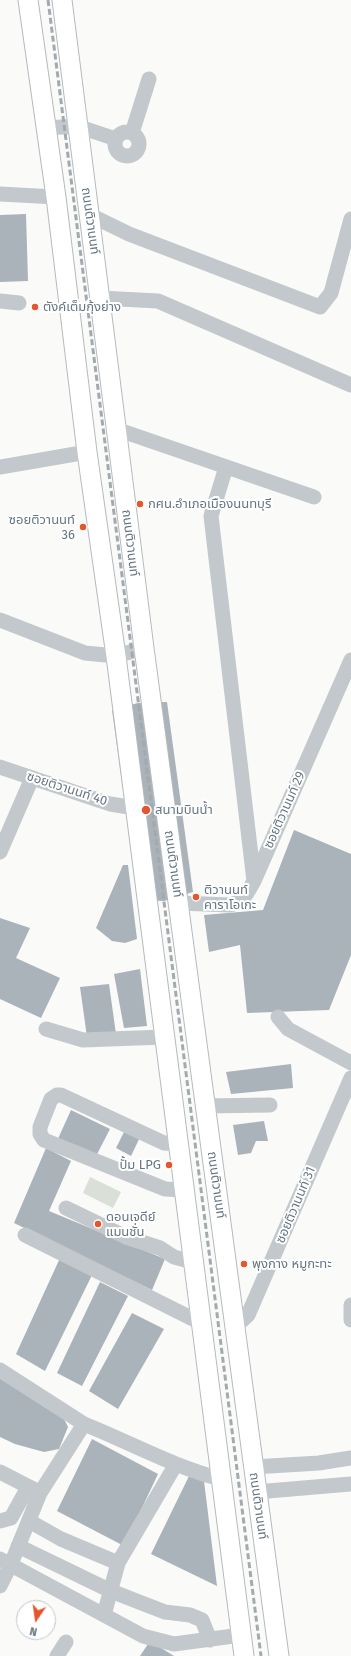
<!DOCTYPE html>
<html>
<head>
<meta charset="utf-8">
<style>
  body { margin:0 }
  #map { position:relative; width:351px; height:1656px; overflow:hidden; background:#fafaf8; font-family:"Fira Sans",sans-serif }
  canvas { display:block }
  .north { position:absolute; left:16px; top:1600px; width:40px; height:40px; box-sizing:border-box; background:#fff; border:1px solid #c1c8cd; border-radius:50%; rotate:193deg; font-size:11px; font-weight:700; line-height:16px; text-align:center; color:#657683 }
  .north::after { content:''; display:block; margin:auto; width:14px; height:18px; background:#e4572e; clip-path:polygon(50% 0,100% 100%,50% 72%,0 100%) }
</style>
</head>
<body>
<div id="map">
<canvas width="351" height="1656"></canvas>
<div class="north">N</div>
</div>
<script>
const context = document.querySelector('canvas').getContext('2d');
context.lineJoin = 'round';
function fill(path, color) {
  context.fillStyle = color;
  context.fill(path, 'evenodd');
}
function stroke(path, color, width, dash) {
  context.strokeStyle = color;
  context.lineWidth = width;
  context.lineCap = dash ? 'butt' : 'round';
  context.setLineDash(dash || []);
  context.stroke(path);
}
function write(font, color, halo, rows, align = 'center') {
  context.font = font + ' "Fira Sans","Noto Sans Thai",sans-serif';
  context.lineWidth = 4;
  context.setLineDash([]);
  context.textBaseline = 'middle';
  context.strokeStyle = halo;
  context.fillStyle = color;
  for (const [text, x, y, turn = 0] of rows) {
    context.save();
    context.translate(x, y);
    context.rotate((+turn || 0) * Math.PI / 180);
    context.textAlign = isNaN(turn) ? turn : align;
    if (halo) context.strokeText(text, 0, 0);
    context.fillText(text, 0, 0);
    context.restore();
  }
}
fill(new Path2D(`
  M90,1177L121,1192L113,1208L83,1193Z`), '#dadfd7');
fill(new Path2D(`
  M26,214L28,281L0,282V215Z
  M167,702L193,892L164,901L138,900L112,710L138,703Z
  M294,830L351,854V955L329,1010L247,1013L240,945L209,952L204,915L263,910Z
  M123,865H128L137,939L125,943L112,941L96,928Z
  M0,918L30,928L16,958L60,978L41,1018L0,999Z
  M140,969L147,1026L124,1028L114,974Z
  M109,984L116,1034L87,1037L80,987Z
  M291,1064L293,1088L231,1094L226,1072Z
  M71,1110L110,1129L94,1160L57,1141Z
  M264,1121L268,1141H256L251,1153L238,1155L233,1125Z
  M127,1126L142,1133L131,1156L116,1148Z
  M46,1148L71,1161L49,1211L165,1259L152,1290L14,1223Z
  M60,1258L92,1275L45,1371L16,1354Z
  M100,1282L128,1296L82,1386L57,1373Z
  M132,1313L164,1329L118,1409L89,1391Z
  M0,1378L63,1417L68,1427L59,1449L44,1452L15,1444L0,1437Z
  M92,1439L158,1474L124,1546L57,1511Z
  M191,1472L204,1481L217,1586L151,1554Z
  M150,1641L174,1656H140Z`), '#aab3b9');
const major = new Path2D(`
  M28,0L56,197L87,452L116,656L244,1656
  M62,0L144,648L279,1656`);
stroke(major, '#b5babe', 21);
stroke(new Path2D(`
  M46,128L77,126L116,139
  M115 144a12 12 0 1 1 24 0a12 12 0 1 1-24 0Z
  M132,133L149,79
  M0,194L56,197
  M90,215L129,234L320,307L331,293L351,219
  M100,298L158,301L351,385
  M0,301L19,303
  M116,429L314,497
  M0,467L87,452
  M226,467L211,516L254,881
  M0,620L85,653L116,656L144,648
  M0,767L110,804L135,808
  M0,852L32,778
  M178,903L230,905C244,902 247,893 254,881L351,660
  M278,1017L288,1029L351,1063
  M46,1029L83,1040L164,1037
  M205,1106L270,1105
  M178,1144L164,1143L61,1095H57L51,1099L40,1127V1134L44,1140L165,1189L184,1190
  M66,1208L126,1237L160,1248L174,1257L193,1262
  M25,1235L201,1323
  M351,1305V1320
  M235,1327L248,1315L351,1078
  M0,1370L84,1424
  M253,1467L319,1463L351,1458
  M0,1472L37,1491
  M256,1492L351,1484
  M0,1521L11,1518L28,1487
  M29,1521L61,1539L118,1563L176,1464
  M18,1546L111,1591L139,1602L165,1612L190,1615L202,1620L210,1640
  M0,1559L143,1636L174,1644L241,1635
  M0,1586L11,1564L40,1493L84,1424C129,1442 174,1467 221,1479
  M104,1615L118,1563
  M57,1656L66,1642`), '#c3c8cc', 15);
stroke(major, '#fff', 19);
stroke(new Path2D(`
  M48,0L261,1656`), '#a2aab0', 3, [6, 3]);
for (const [x, y, r, color] of [
  [35,307,4,"#e4572e"],
  [140,504,4,"#e4572e"],
  [83,527,4,"#e4572e"],
  [146,810,5,"#e4572e"],
  [196,897,4,"#e4572e"],
  [169,1165,4,"#e4572e"],
  [98,1224,4,"#e4572e"],
  [244,1264,4,"#e4572e"]
]) {
  const dot = new Path2D();
  dot.arc(x, y, r, 0, 2 * Math.PI);
  context.fillStyle = color;
  context.fill(dot);
  stroke(dot, '#fff', 1.5);
}
write('13px', '#657683', '#fff', [
  ["ถนนติวานนท์",90,221,82],
  ["ถนนติวานนท์",130,543,83],
  ["ซอยติวานนท์ 40",67,789,18],
  ["ซอยติวานนท์ 29",285,810,-66],
  ["ถนนติวานนท์",173,864,82],
  ["ถนนติวานนท์",216,1185,82],
  ["ซอยติวานนท์ 31",296,1205,-67],
  ["ถนนติวานนท์",258,1506,82]
]);
write('13px', '#657683', '#fff', [
  ["ตังค์เต็มกุ้งย่าง",43,307],
  ["กศน.อำเภอเมืองนนทบุรี",148,504],
  ["ซอยติวานนท์",75,520,"right"],
  ["36",75,535,"right"],
  ["สนามบินน้ำ",155,810],
  ["ติวานนท์",204,890],
  ["คาราโอเกะ",204,905],
  ["ปั้ม LPG",161,1165,"right"],
  ["ดอนเจดีย์",106,1217],
  ["แมนชั่น",106,1232],
  ["พุงกาง หมูกะทะ",252,1264]
], 'left');
</script>
</body>
</html>
